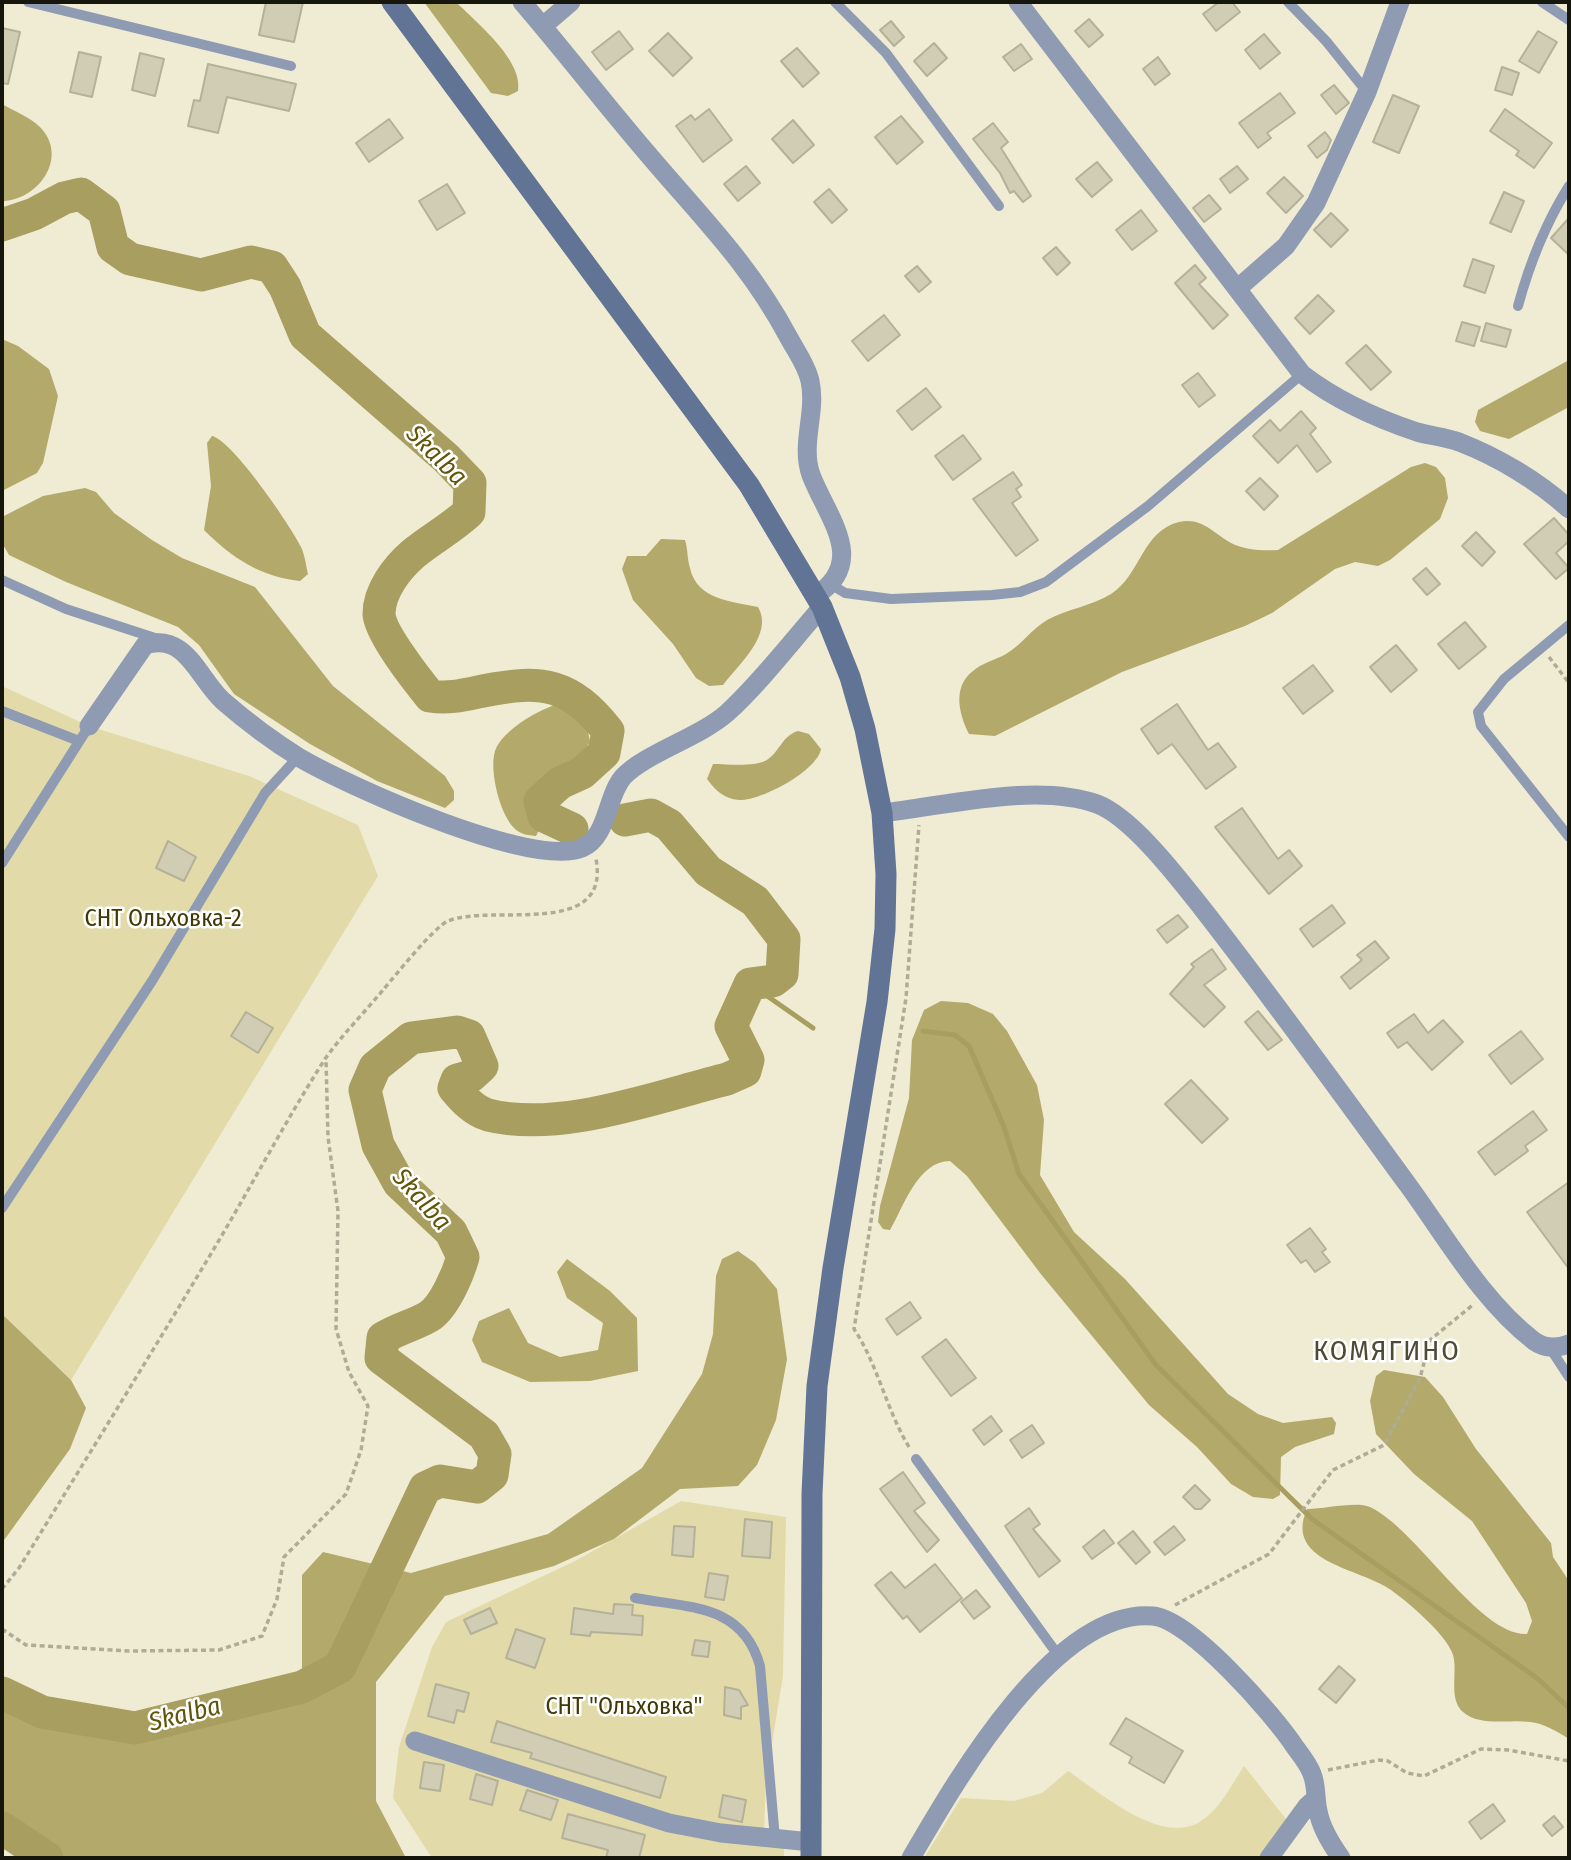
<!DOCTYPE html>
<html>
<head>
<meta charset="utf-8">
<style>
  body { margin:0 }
  #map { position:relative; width:1571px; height:1860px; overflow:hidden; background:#f0ecd3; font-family:"Fira Sans Condensed",sans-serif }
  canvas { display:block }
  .frame { position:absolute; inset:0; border:4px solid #17160d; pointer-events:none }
</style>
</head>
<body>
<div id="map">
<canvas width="1571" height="1860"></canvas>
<div class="frame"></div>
</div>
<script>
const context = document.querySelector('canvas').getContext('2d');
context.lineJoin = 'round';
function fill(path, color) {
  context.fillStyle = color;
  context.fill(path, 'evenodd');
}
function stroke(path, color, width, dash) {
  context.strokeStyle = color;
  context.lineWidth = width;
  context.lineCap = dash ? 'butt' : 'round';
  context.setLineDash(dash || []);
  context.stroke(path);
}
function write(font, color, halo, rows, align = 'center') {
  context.font = font + ' "Fira Sans Condensed",sans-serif';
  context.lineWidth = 5;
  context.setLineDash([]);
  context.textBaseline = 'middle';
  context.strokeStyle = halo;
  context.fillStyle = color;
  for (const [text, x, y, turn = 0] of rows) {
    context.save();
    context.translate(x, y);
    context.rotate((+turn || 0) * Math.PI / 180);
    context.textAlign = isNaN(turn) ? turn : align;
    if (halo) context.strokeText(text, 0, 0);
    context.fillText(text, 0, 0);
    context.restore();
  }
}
fill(new Path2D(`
  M2,686L89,726L249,776L358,825L378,876L71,1380L2,1314Z
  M681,1501L786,1517L783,1676L766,1780L764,1831L784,1846V1858H432L393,1798L399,1747L432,1647L446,1622L577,1560Z
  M1244,1766L1290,1824L1263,1858H924L961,1798L1014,1801L1042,1793L1068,1771C1101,1793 1162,1847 1201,1821C1220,1809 1232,1784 1244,1766Z`), '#e2dba9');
fill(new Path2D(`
  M424,2H456C476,22 524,61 518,91L508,96L491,93Z
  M2,104C14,111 30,117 40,127C70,158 37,201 2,201Z
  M2,339L18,346L49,369L58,396L43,463L37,473L2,491Z
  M1569,360V407L1509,439L1480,431L1475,422L1478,410Z
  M212,436C232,440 291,526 301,547C305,555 306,566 308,574L300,581C261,577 232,558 204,530L211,486L207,443Z
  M1425,463L1436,467L1445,478L1448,498L1440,519L1390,560L1378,566L1355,562L1335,569L1272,613L1245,626L1122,672L995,736L969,734C959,714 952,687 973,671C982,663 995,660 1006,654C1021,645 1032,629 1047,620C1067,609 1092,606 1111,594C1140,576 1142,531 1179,522C1202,517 1213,533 1231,543C1245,550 1262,551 1278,550L1411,467Z
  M85,488L96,492L114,513L152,540L182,558L255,587L333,686L445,776L454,791V800L445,808L377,781L310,744L234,694L199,645L178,627L66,582L9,555L2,543V517L43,496Z
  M661,539L685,540C688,549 687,559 690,568C697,600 731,601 758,607C774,634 739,664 723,685L709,686L696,678L673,644L633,600L622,569L627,556H646Z
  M555,705C579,705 587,720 590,742L573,766L539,785L531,798L530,808L541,826L536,836C528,835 522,835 515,829C500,815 489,771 495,751C502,731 536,711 555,705Z
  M798,731L809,734L821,749C817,771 761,801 739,800C724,799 715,790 707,779L713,764C728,764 752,767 765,761C780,753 781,736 798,731Z
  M941,1001L968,1003L993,1014L1007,1031L1037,1085L1044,1120L1040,1175L1074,1232L1125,1279L1228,1394L1258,1414L1283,1423L1332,1417L1336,1423L1334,1434L1295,1447L1281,1457L1280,1495L1273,1499L1253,1497L1231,1484L1197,1447L1149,1405L1040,1273L967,1176L950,1161C918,1161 904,1206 890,1230L883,1229L878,1222L880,1206L909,1098L912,1040L924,1010Z
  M738,1251L755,1263L777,1289L787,1359L776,1420L757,1465L738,1486L680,1489L614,1539L554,1566L445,1596L376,1682V1801L406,1858H47L2,1828V1693L42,1712L135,1728L302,1687V1575L323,1552L411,1573L548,1534L642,1468L702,1374L713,1334L716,1276L722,1259Z
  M567,1259L610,1291L637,1318L638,1371L590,1381L530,1382L482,1362L472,1340L479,1321L509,1308L528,1343L560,1357L598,1350L603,1323L567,1298L557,1272Z
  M2,1314L71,1380L86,1408L70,1449L2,1543Z
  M1384,1370L1425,1377L1443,1397L1476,1449L1551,1543L1553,1557L1569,1581V1739C1558,1732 1543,1723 1530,1722C1509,1719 1480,1727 1463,1712C1448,1699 1458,1672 1453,1655C1447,1635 1409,1603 1391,1590C1361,1568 1283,1563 1307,1509C1325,1509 1356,1501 1370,1507C1417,1529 1479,1636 1527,1634L1532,1621L1526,1603L1472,1521L1414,1474L1376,1434L1370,1401L1376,1376Z`), '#b3a96b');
stroke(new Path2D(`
  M750,984L813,1028
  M923,1031L955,1035L969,1046L1004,1127L1019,1174L1156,1365L1312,1519L1537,1678L1569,1708`), '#a89e60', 5);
stroke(new Path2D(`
  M2,225L34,214L64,198L81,194L104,211L113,247L130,259L201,275L251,262L272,267L285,287L305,335L446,458L470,483L469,512C452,528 431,539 413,554C397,568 379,591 379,614C380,633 417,680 430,696C449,699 464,695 483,691C542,679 570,683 608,731L604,753L582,773L560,783L540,801L544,816L572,829
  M2,1693L42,1712L135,1728L302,1687L340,1667L425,1488L440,1481L477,1487L492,1475L495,1454L484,1435L381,1358L383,1338C398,1329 414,1325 428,1317C444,1308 458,1274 463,1257L451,1232L399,1183L378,1145L365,1090L375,1067L411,1038L457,1032L469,1036L482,1066L471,1076L457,1080L454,1088C463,1099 474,1111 488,1115C560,1133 655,1097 727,1079L745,1071L748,1060L731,1026L750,984L773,981L782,974L784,939L755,901L708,871L669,825L651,815L625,820
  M2,1828L47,1858`), '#a89e60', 33);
const building = new Path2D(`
  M266,2H303L294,42L259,35Z
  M1219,2H1232L1240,12L1216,31L1203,14Z
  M1089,19L1103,35L1089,47L1075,31Z
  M891,21L904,37L894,46L880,30Z
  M2,28L20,32L8,84L2,83Z
  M619,31L633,49L606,70L592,52Z
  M1538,31L1557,42L1539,73L1519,61Z
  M668,33L692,58L673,76L649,51Z
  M1264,34L1280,53L1260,69L1245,50Z
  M934,43L947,58L927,76L914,61Z
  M1021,44L1032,59L1014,71L1003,57Z
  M797,48L819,73L803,87L781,61Z
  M79,52L101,57L92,97L70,92Z
  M140,53L164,59L155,96L132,90Z
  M1158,57L1170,74L1155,85L1143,69Z
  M208,64L296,84L289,111L227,97L218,133L188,126L194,100L200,101Z
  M1502,67L1519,73L1512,95L1495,90Z
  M1334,85L1349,103L1336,114L1321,95Z
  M1280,93L1295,113L1267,133L1271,138L1258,148L1239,123Z
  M1393,95L1419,106L1399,153L1373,142Z
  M709,109L732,140L703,162L676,126L691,115L695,120Z
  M1505,109L1552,143L1534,168L1516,155L1519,151L1490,131Z
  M901,116L923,142L897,164L875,137Z
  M389,119L403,138L369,162L356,143Z
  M793,120L814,145L793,163L772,139Z
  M993,123L1008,142L1001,148L1031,196L1023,202L1014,191L1010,193L1000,173L973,139Z
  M1325,132L1331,140L1327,150L1317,158L1308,146Z
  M1097,162L1112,180L1092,197L1076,179Z
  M746,166L760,183L738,201L724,184Z
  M1237,166L1248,179L1230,193L1220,179Z
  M1284,177L1303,196L1286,213L1267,193Z
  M447,184L465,213L437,230L419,201Z
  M829,189L847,210L832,223L814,202Z
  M1504,192L1524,201L1511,232L1490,223Z
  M1209,195L1221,209L1204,222L1193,208Z
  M1141,210L1157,231L1132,250L1116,230Z
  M1331,213L1348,230L1331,247L1314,230Z
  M1569,218V255L1551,238Z
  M1056,247L1070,263L1057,275L1043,258Z
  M1473,259L1494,266L1485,293L1464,286Z
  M1195,265L1206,278L1199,284L1228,315L1213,329L1175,283Z
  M917,266L931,282L919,292L905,276Z
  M1318,295L1334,311L1310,334L1295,318Z
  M884,315L900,335L868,361L852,341Z
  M1462,322L1480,327L1474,346L1456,341Z
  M1486,323L1511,330L1506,347L1481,341Z
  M1366,345L1391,372L1371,390L1346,363Z
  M1198,373L1215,395L1199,407L1182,385Z
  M926,388L941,407L912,430L897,411Z
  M1301,411L1316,428L1310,434L1331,462L1317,472L1297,445L1278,463L1253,436L1270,420L1280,431Z
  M963,435L981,459L953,480L935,456Z
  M1013,472L1022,485L1016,489L1021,497L1012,503L1038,540L1016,556L973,499Z
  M1260,478L1278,496L1264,510L1246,491Z
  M1554,518L1569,535V541L1556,553L1569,568L1556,579L1524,544Z
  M1476,532L1495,552L1482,566L1462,546Z
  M1426,568L1440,584L1427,595L1413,579Z
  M1465,622L1486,647L1459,669L1438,644Z
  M1396,645L1417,670L1391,692L1370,667Z
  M1313,665L1333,691L1303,714L1283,688Z
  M1177,704L1208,750L1218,743L1236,767L1206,789L1172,744L1158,754L1141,729Z
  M1242,808L1278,859L1289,850L1302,866L1269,894L1215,827Z
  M168,841L196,857L184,881L156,868Z
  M1332,905L1345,923L1313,947L1300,929Z
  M1178,915L1188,927L1167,943L1157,930Z
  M1375,941L1389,958L1350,989L1341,977L1362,960L1357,955Z
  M1212,949L1226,969L1204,985L1225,1007L1204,1027L1170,994L1194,967L1191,964Z
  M1258,1011L1282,1040L1268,1050L1245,1022Z
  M246,1012L273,1028L258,1053L231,1036Z
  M1414,1014L1428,1033L1443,1020L1463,1042L1432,1070L1407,1042L1398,1048L1387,1033Z
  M1521,1031L1543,1059L1511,1084L1489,1055Z
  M1191,1080L1228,1119L1202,1143L1165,1104Z
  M1533,1111L1547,1130L1525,1146L1528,1151L1495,1175L1478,1152Z
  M1569,1182V1269L1527,1212Z
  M1310,1228L1326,1249L1322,1252L1330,1262L1315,1272L1306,1260L1301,1263L1287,1245Z
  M910,1302L921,1318L897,1335L886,1319Z
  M946,1339L976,1378L951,1396L922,1357Z
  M991,1416L1002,1431L984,1445L973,1430Z
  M1032,1425L1044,1443L1022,1458L1010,1440Z
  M903,1472L925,1503L914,1511L939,1540L927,1552L880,1489Z
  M1195,1485L1210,1500L1201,1509H1195L1183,1497Z
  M1029,1508L1040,1524L1033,1529L1060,1561L1039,1577L1005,1526Z
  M745,1519L772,1522L770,1558L742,1556Z
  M674,1526L695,1527L693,1557L672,1555Z
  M1174,1526L1185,1540L1165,1555L1154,1542Z
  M1104,1530L1114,1543L1092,1559L1083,1547Z
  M1133,1531L1150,1552L1136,1564L1118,1543Z
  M935,1564L962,1598L920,1632L907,1616L903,1619L875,1585L891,1572L905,1588Z
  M709,1573L728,1576L724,1600L705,1597Z
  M976,1590L990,1607L974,1619L961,1602Z
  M614,1604L633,1605L632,1615L643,1616L642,1635L591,1632L590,1636L571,1634L574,1608L613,1614Z
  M490,1608L497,1623L471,1634L464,1620Z
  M516,1629L545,1639L535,1668L506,1658Z
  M695,1640L710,1642L708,1657L692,1655Z
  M1339,1666L1355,1680L1336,1703L1319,1689Z
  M436,1684L469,1693L464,1712L457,1710L454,1723L428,1716Z
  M725,1687L739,1690L748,1705L741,1707V1719L724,1715Z
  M1126,1718L1183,1751L1164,1783L1129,1763L1132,1757L1110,1744Z
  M497,1721L666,1777L660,1798L530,1758L532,1753L491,1742Z
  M424,1762L444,1765L440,1791L420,1788Z
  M476,1774L498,1781L492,1805L470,1799Z
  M527,1790L558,1800L551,1820L520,1810Z
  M723,1795L746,1800L742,1822L719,1817Z
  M1493,1804L1505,1821L1481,1839L1469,1822Z
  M568,1814L645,1835L639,1858H606L608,1850L562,1838Z
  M1554,1816L1563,1827L1552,1836L1543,1825Z`);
fill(building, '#d1cdb4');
stroke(building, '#b5b199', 2);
stroke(new Path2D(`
  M1549,657L1569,683
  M909,1447C886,1409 878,1365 854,1329L906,998L919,825
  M2,1589L19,1568C85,1461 151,1354 215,1247C252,1185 286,1120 325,1059C342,1035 364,1013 383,990C395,976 434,927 448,921C491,903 611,940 596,859
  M1175,1605L1269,1554L1333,1470L1384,1445L1420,1378L1430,1340L1474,1304
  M2,1629L26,1645L128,1651L219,1650L262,1636L277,1599L284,1557L346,1494L361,1450L368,1406L349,1372L336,1329L338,1211L328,1137L326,1060
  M1328,1770L1379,1760L1388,1761L1407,1773L1424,1776L1481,1749L1508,1750L1569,1761`), '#aeab97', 3.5, [5, 3.5]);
stroke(new Path2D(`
  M28,2L291,66
  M835,2L886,53L999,206
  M1288,2L1326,41L1367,92
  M1542,2L1569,20
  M1518,306C1530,262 1545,224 1569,186
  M2,580L66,609L158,639
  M832,585L845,593L891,599L992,595L1020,592L1046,582L1148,506L1302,374
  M1569,625L1504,679L1478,712L1481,726L1569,837
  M2,711L79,741
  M2,863L89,726
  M2,1208L152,981L265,793L298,757
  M1550,1348L1569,1377
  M916,1459L1058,1655
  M635,1598C690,1608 743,1604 760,1666L775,1839`), '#8e9bb2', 10);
stroke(new Path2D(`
  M522,2C565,52 605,104 647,153C701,217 749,263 789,338C796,351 807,366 810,381C817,412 800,444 811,475C827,517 869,562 815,596
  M1018,2L1302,374C1337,401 1375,418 1417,432C1431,436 1445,437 1459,442C1498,457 1538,481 1569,509
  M543,26L571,2
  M1237,289L1286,246L1316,203L1367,92L1400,2
  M89,726L145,645C186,632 198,678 223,701C246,721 274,742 300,758C348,786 532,869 582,848C608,837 606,797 623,777C644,754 700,737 727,713C761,682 791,642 822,607
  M882,813C946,806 1036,782 1097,804C1132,817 1179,879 1202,908C1273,999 1340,1092 1408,1185C1446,1237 1482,1301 1534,1341C1545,1349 1558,1348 1569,1344
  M415,1741L669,1823L721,1833L811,1842
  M911,1858C953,1786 1054,1607 1153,1616C1190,1619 1274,1715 1295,1747C1301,1755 1309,1765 1312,1774C1317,1786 1315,1798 1318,1811C1321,1828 1331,1844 1341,1858
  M1269,1858L1307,1806L1316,1798`), '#8e9bb2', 19);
stroke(new Path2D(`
  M392,2L749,485L822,607L850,677L865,729L882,813L886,874L885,929L877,1002L833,1268L817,1386L812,1494L811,1858`), '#627496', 21);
write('24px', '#413905', '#fff', [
  ["СНТ Ольховка-2",163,919],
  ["СНТ \"Ольховка\"",624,1707]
]);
write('italic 26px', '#615608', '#fff', [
  ["Skalba",436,456,45],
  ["Skalba",421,1200,48],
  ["Skalba",185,1715,-14]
]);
context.letterSpacing = '2px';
write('28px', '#4d4a35', '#fff', [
  ["КОМЯГИНО",1387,1352]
]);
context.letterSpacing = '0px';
</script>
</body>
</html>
